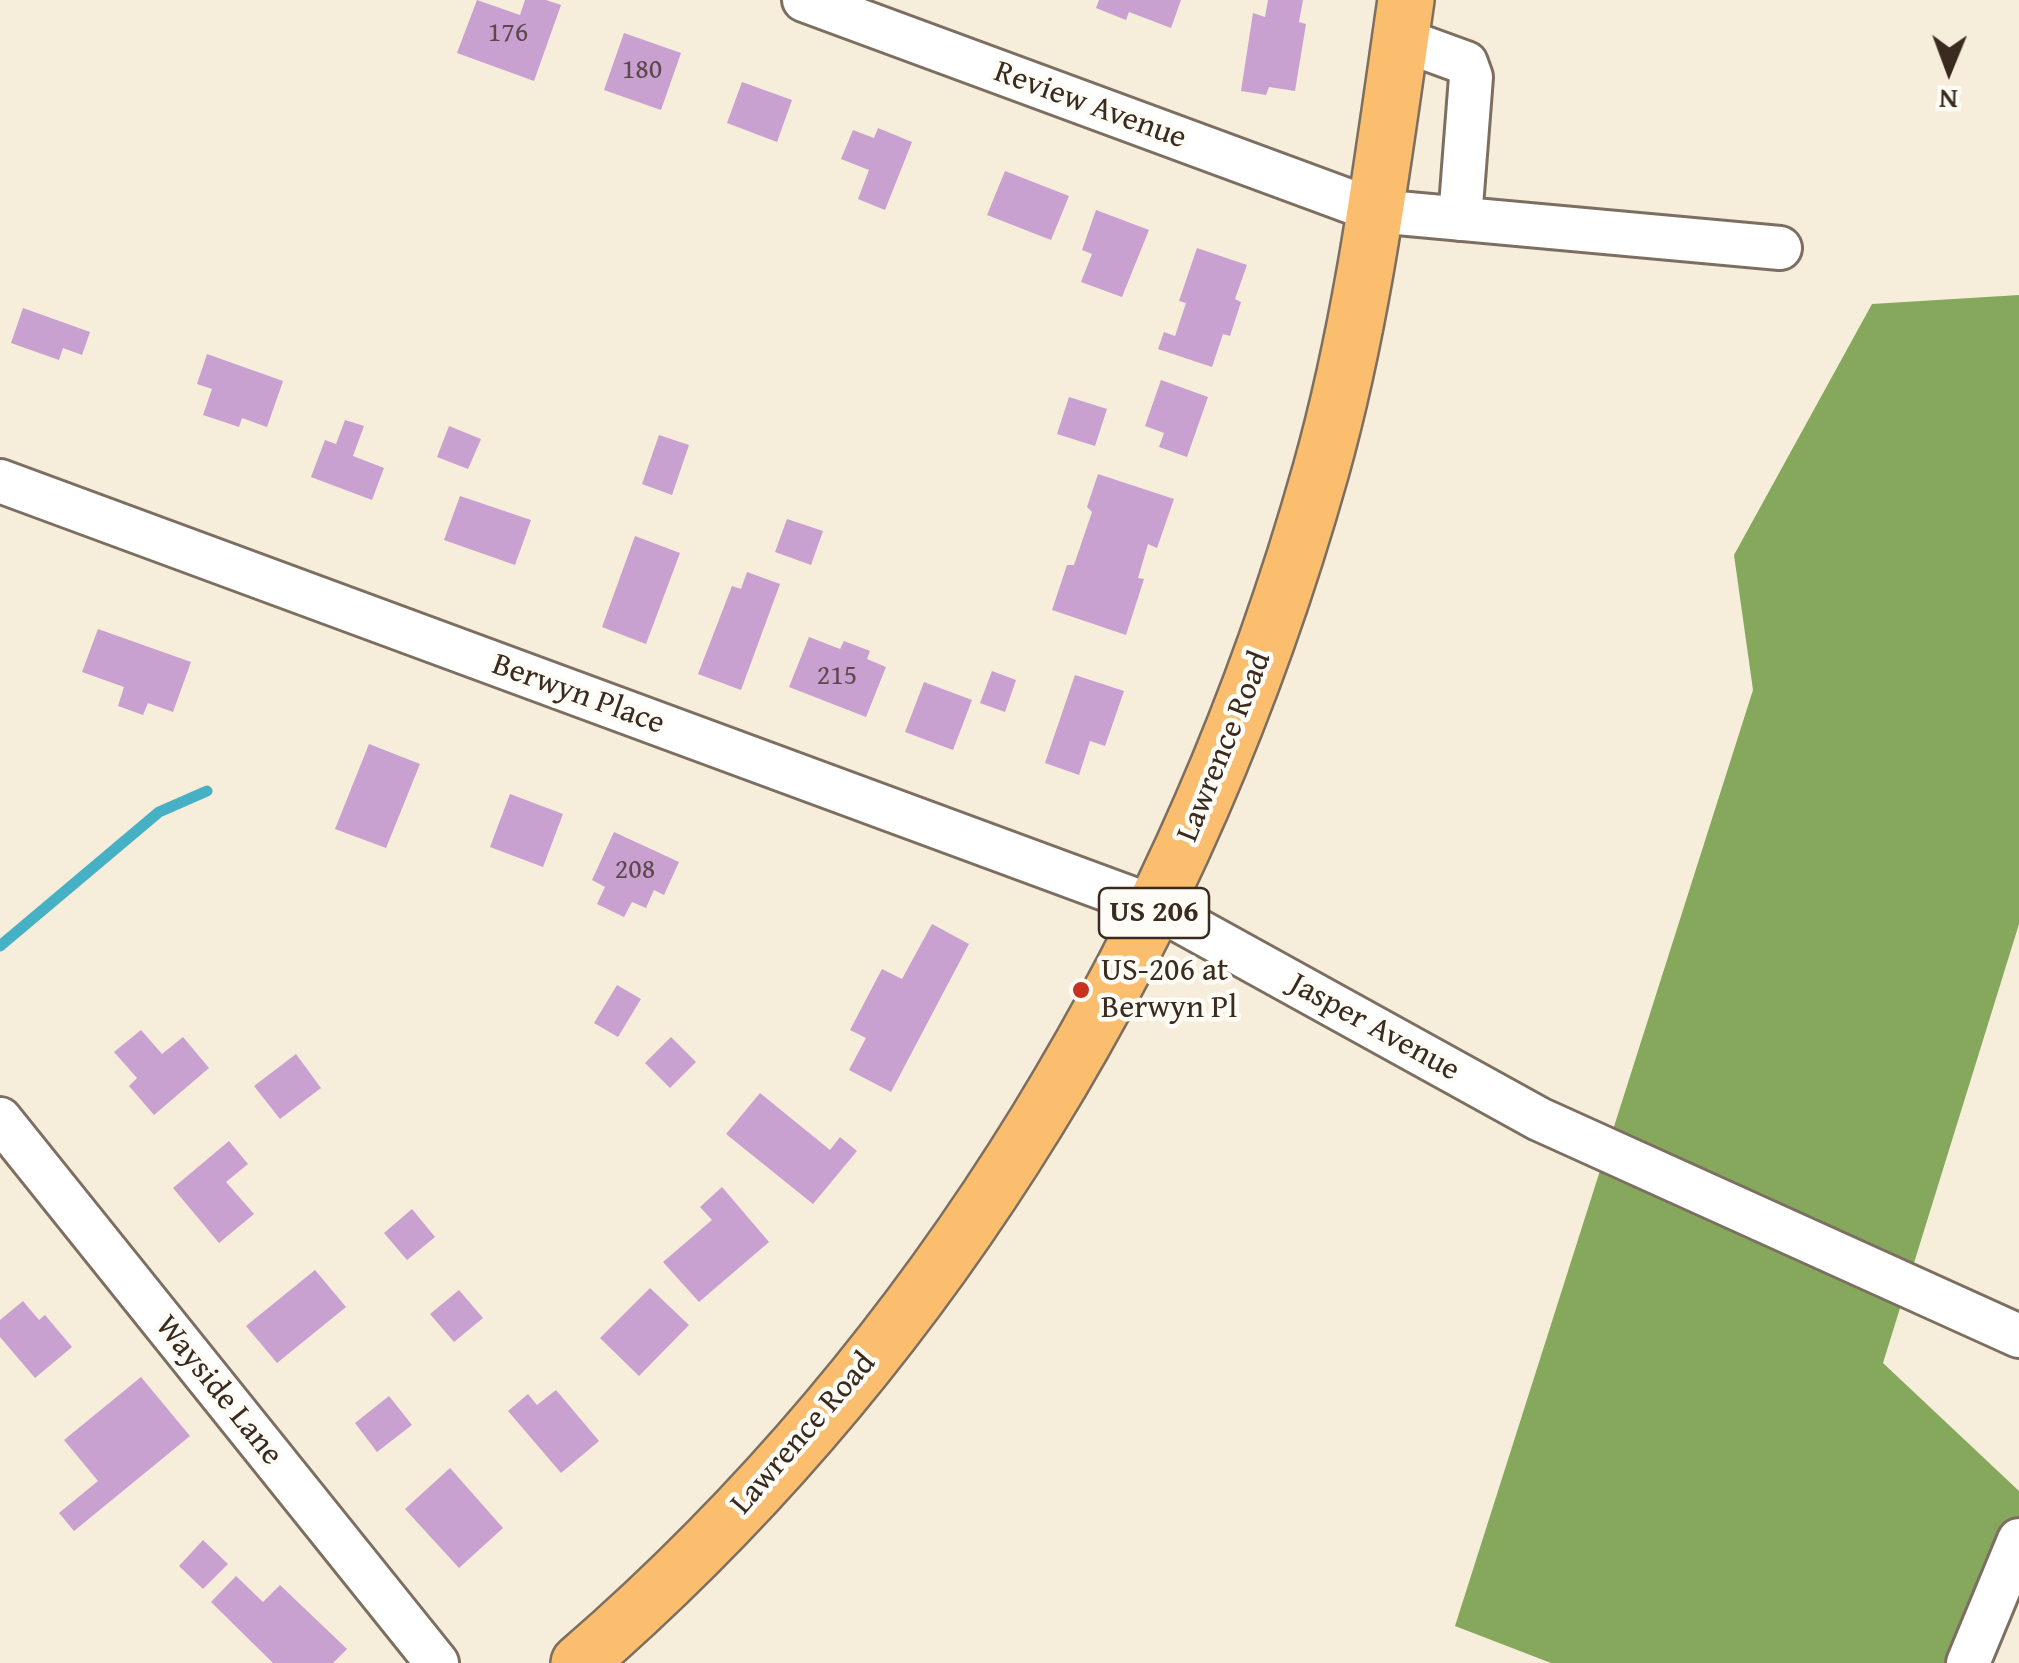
<!DOCTYPE html>
<html>
<head>
<meta charset="utf-8">
<style>
  body { margin:0 }
  #map { position:relative; width:2019px; height:1663px; overflow:hidden; background:#f6edda; font-family:"Gentium Book Plus",serif }
  canvas { display:block }
  .north { position:absolute; left:1899px; top:20px; width:100px; height:100px; -webkit-text-stroke:8px #fdfcf7; paint-order:stroke; rotate:181deg; font-size:28px; font-weight:700; line-height:40px; text-align:center; color:#3b2a1e }
  .north::after { content:''; display:block; margin:auto; width:35px; height:45px; background:#3b2a1e; clip-path:polygon(50% 0,100% 100%,50% 72%,0 100%) }
</style>
</head>
<body>
<div id="map">
<canvas width="2019" height="1663"></canvas>
<div class="north">N</div>
</div>
<script>
const context = document.querySelector('canvas').getContext('2d');
context.lineJoin = 'round';
function fill(path, color) {
  context.fillStyle = color;
  context.fill(path, 'evenodd');
}
function stroke(path, color, width, dash) {
  context.strokeStyle = color;
  context.lineWidth = width;
  context.lineCap = dash ? 'butt' : 'round';
  context.setLineDash(dash || []);
  context.stroke(path);
}
function write(font, color, halo, rows, align = 'center') {
  context.font = font + ' "Gentium Book Plus",serif';
  context.lineWidth = 9;
  context.setLineDash([]);
  context.textBaseline = 'middle';
  context.strokeStyle = halo;
  context.fillStyle = color;
  for (const [text, x, y, turn = 0] of rows) {
    context.save();
    context.translate(x, y);
    context.rotate((+turn || 0) * Math.PI / 180);
    context.textAlign = isNaN(turn) ? turn : align;
    if (halo) context.strokeText(text, 0, 0);
    context.fillText(text, 0, 0);
    context.restore();
  }
}
fill(new Path2D(`
  M2019,295V924L1883,1363L2019,1491V1561L1982,1663H1551L1455,1626L1753,690L1734,555L1872,304Z`), '#86a85c');
stroke(new Path2D(`
  M0,946L159,812L207,791`), '#46b0c5', 11);
fill(new Path2D(`
  M477,0L520,15L525,0H546L561,5L534,81L457,53Z
  M1099,0H1181L1171,28L1129,12L1126,20L1096,8Z
  M1268,0H1303L1299,22L1306,24L1295,91L1269,87L1266,95L1241,91L1253,13L1265,17Z
  M624,33L681,53L661,110L604,90Z
  M742,82L792,100L777,142L727,123Z
  M878,128L912,142L885,210L858,199L869,170L841,159L853,130L874,138Z
  M1005,171L1069,196L1051,240L987,215Z
  M1096,210L1149,230L1122,297L1081,282L1092,254L1082,250Z
  M1197,248L1247,265L1235,299L1241,302L1230,336L1223,334L1212,367L1158,349L1164,332L1175,336L1186,303L1179,301Z
  M23,308L90,332L82,355L63,348L59,360L11,343Z
  M207,354L283,381L267,427L242,418L239,427L203,415L212,389L197,384Z
  M1161,380L1208,397L1187,457L1159,447L1164,433L1145,426Z
  M1069,397L1107,409L1095,446L1057,434Z
  M345,420L364,426L353,456L384,468L372,500L311,477L325,440L336,444Z
  M449,426L481,439L468,469L437,457Z
  M659,435L689,445L672,495L642,484Z
  M1098,474L1174,499L1157,548L1148,544L1138,578L1144,579L1126,635L1052,610L1067,565H1074L1092,512L1087,507Z
  M460,496L531,520L515,565L444,540Z
  M787,519L823,531L811,565L775,552Z
  M635,536L680,553L646,644L602,627Z
  M747,572L780,584L741,690L698,674L732,586L741,589Z
  M98,629L191,662L173,712L148,703L143,715L118,706L124,687L82,672Z
  M809,637L840,649L844,641L870,651L867,659L886,667L866,717L789,687Z
  M992,671L1016,680L1005,712L980,703Z
  M1075,675L1124,691L1105,746L1090,741L1079,775L1045,763Z
  M924,682L972,700L953,750L905,732Z
  M369,744L420,764L386,848L335,829Z
  M510,794L563,814L543,867L490,847Z
  M614,832L679,862L664,895L654,890L646,908L632,902L624,917L597,904L605,887L592,880Z
  M932,924L969,944L891,1092L849,1070L866,1038L850,1030L882,969L902,979Z
  M617,985L641,999L618,1037L594,1023Z
  M141,1030L162,1054L183,1037L209,1068L154,1115L129,1086L137,1078L114,1052Z
  M671,1037L696,1062L670,1088L645,1063Z
  M296,1054L321,1088L280,1119L254,1086Z
  M760,1093L830,1150L840,1137L857,1151L813,1204L726,1134Z
  M229,1141L248,1164L226,1182L254,1214L219,1243L173,1188Z
  M722,1187L769,1242L699,1302L663,1262L712,1220L700,1207Z
  M412,1209L435,1237L407,1260L384,1233Z
  M315,1270L346,1307L277,1363L246,1326Z
  M650,1288L689,1325L639,1376L600,1338Z
  M459,1290L483,1318L454,1342L430,1314Z
  M23,1301L39,1320L45,1315L72,1347L35,1378L0,1337V1320Z
  M141,1377L190,1436L74,1531L59,1513L98,1481L64,1440Z
  M556,1390L599,1441L561,1473L508,1411L528,1394L537,1405Z
  M389,1396L412,1425L377,1452L355,1423Z
  M450,1468L503,1528L459,1568L405,1509Z
  M203,1540L228,1564L203,1589L179,1566Z
  M236,1576L263,1602L280,1585L347,1649L333,1663H273L211,1602Z`), '#c8a1d1');
const minor = new Path2D(`
  M804,0L1376,211L1780,248
  M1400,39L1466,63L1471,77L1460,219
  M0,481L1157,908L1539,1119L2019,1336
  M0,1119L437,1663
  M1968,1663L2019,1540`);
const major = new Path2D(`
  M579,1663C940,1350 1192,928 1321,470C1364,317 1383,158 1406,0`);
stroke(minor, '#7c6e60', 48);
stroke(major, '#7c6e60', 60);
stroke(minor, '#fff', 42);
stroke(major, '#fbbe6e', 55);
for (const [x, y, r, color] of [
  [1081,990,10,"#c8321e"]
]) {
  const dot = new Path2D();
  dot.arc(x, y, r, 0, 2 * Math.PI);
  context.fillStyle = color;
  context.fill(dot);
  stroke(dot, '#fdfcf7', 4);
}
write('28px', '#5e484b', null, [
  ["176",508,34],
  ["180",642,71],
  ["215",837,677],
  ["208",635,871]
]);
for (const [x, y, w] of [
  [1154,913,110]
]) {
  const box = new Path2D();
  box.roundRect(x - w / 2, y - 25, w, 50, 8);
  context.fillStyle = '#fdfcf7';
  context.fill(box);
  stroke(box, '#3b2a1e', 2.5);
}
write('bold 30px', '#3b2a1e', null, [
  ["US 206",1154,913]
]);
write('32px', '#3b2a1e', '#fdfcf7', [
  ["Review Avenue",1090,106,20],
  ["Berwyn Place",578,695,20],
  ["Lawrence Road",1225,747,-68],
  ["Jasper Avenue",1374,1028,29],
  ["Wayside Lane",218,1391,51],
  ["Lawrence Road",804,1434,-49]
]);
write('32px', '#3b2a1e', '#fdfcf7', [
  ["US-206 at",1101,972],
  ["Berwyn Pl",1101,1009]
], 'left');
</script>
</body>
</html>
